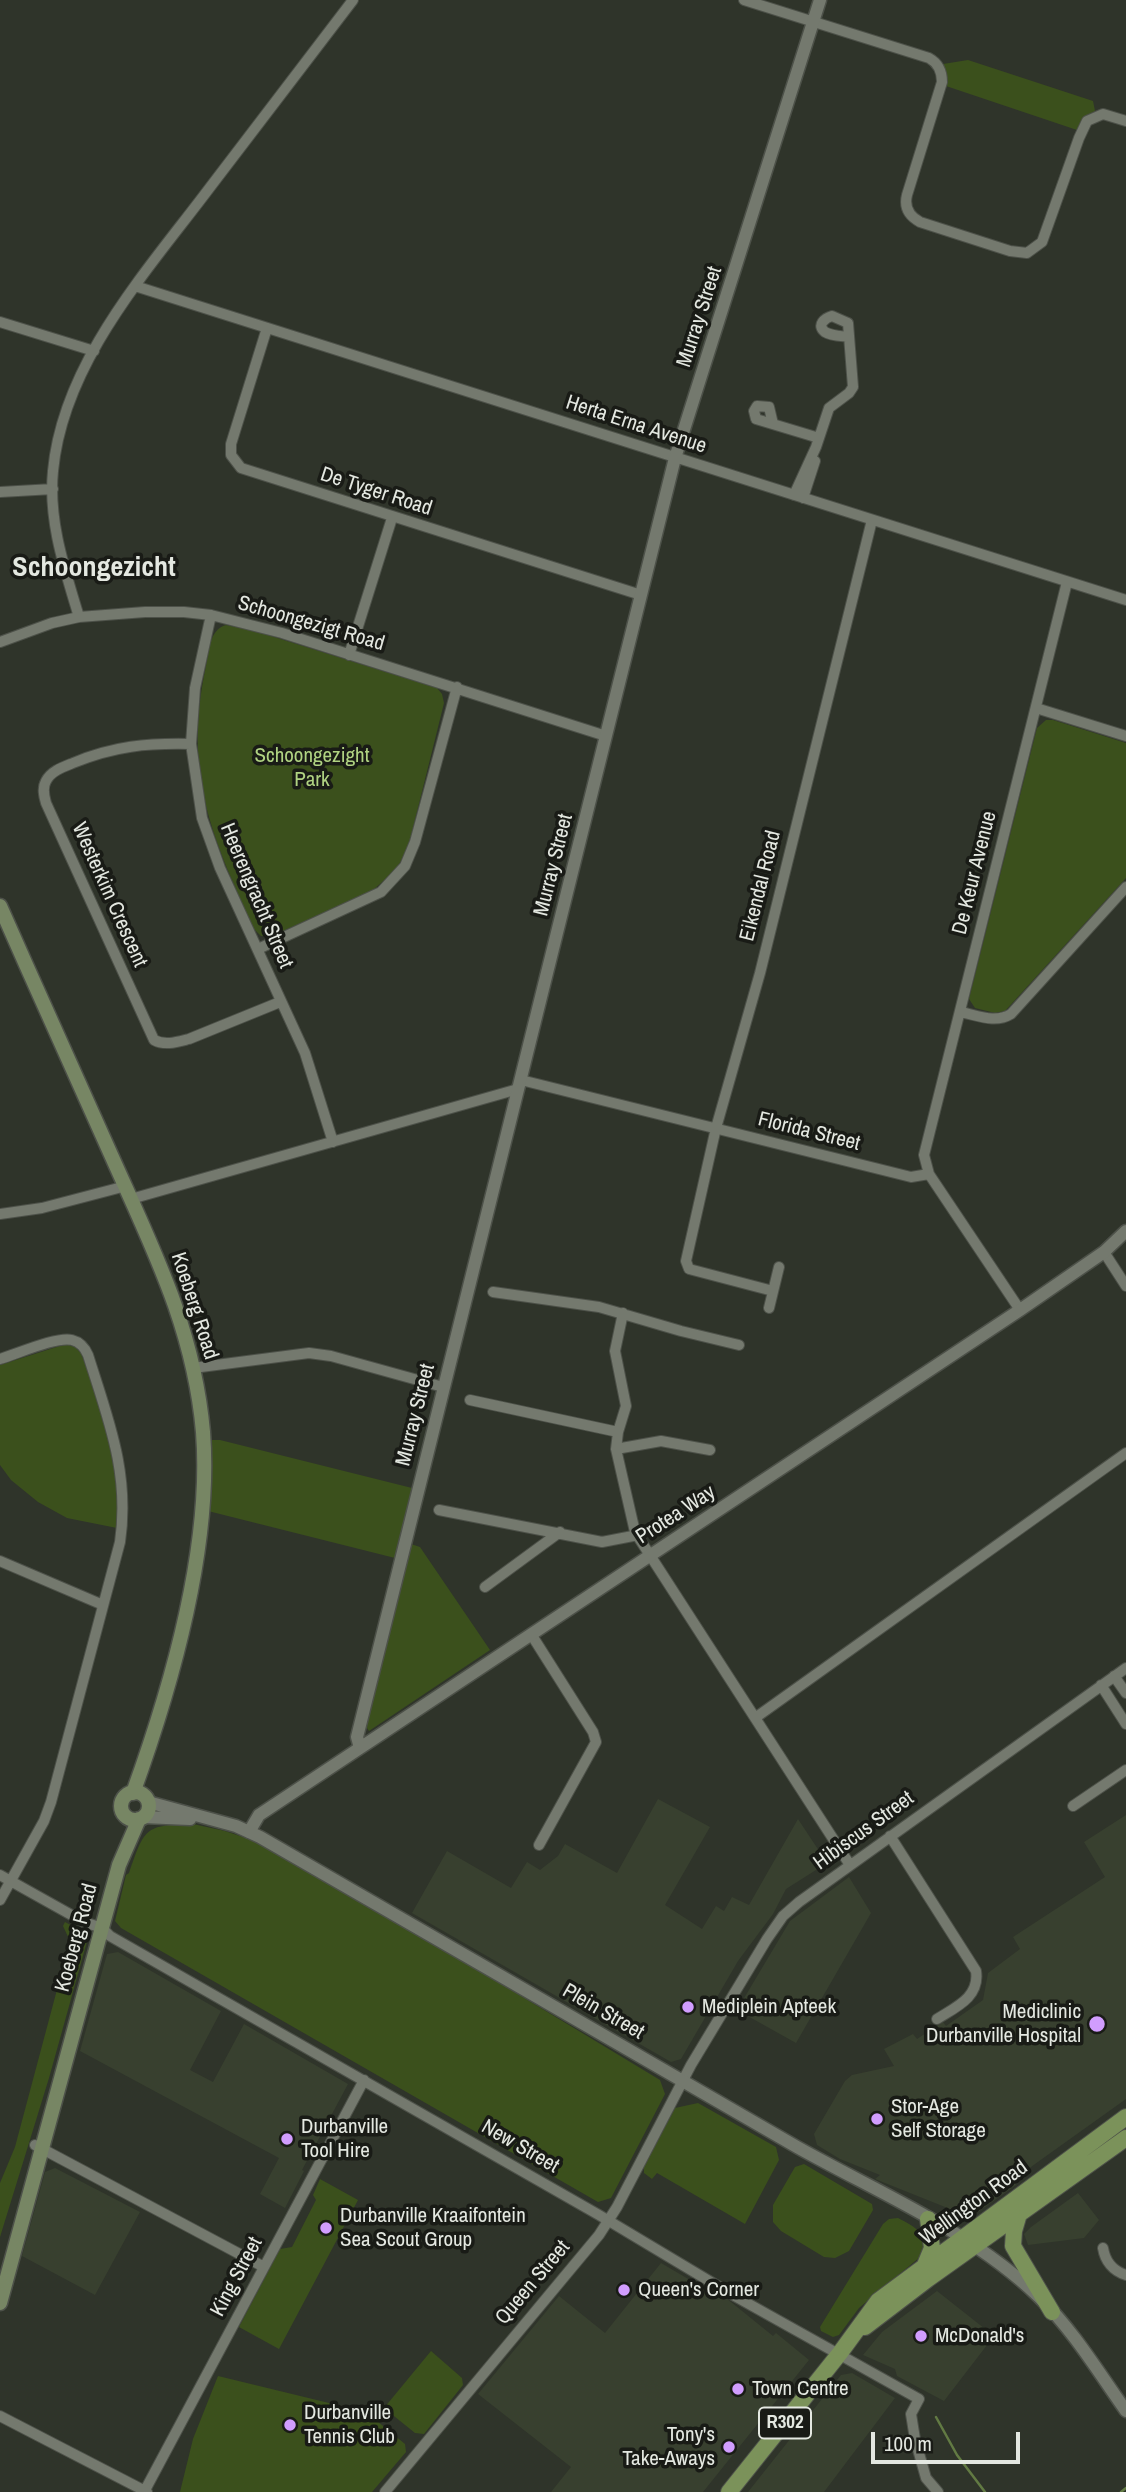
<!DOCTYPE html>
<html>
<head>
<meta charset="utf-8">
<style>
  body { margin:0 }
  #map { position:relative; width:1126px; height:2492px; overflow:hidden; background:#2f342a; font-family:"Archivo Narrow",sans-serif }
  canvas { display:block }
  .scale { position:absolute; left:871px; top:2432px; width:149px; height:32px; box-sizing:border-box; border:4px solid #e4e8e1; border-top:0; padding-left:9px; font-size:21px; line-height:24px; white-space:nowrap; color:#e4e8e1; -webkit-text-stroke:5px #191b16; paint-order:stroke }
</style>
</head>
<body>
<div id="map">
<canvas width="1126" height="2492"></canvas>
<div class="scale">100 m</div>
</div>
<script>
const context = document.querySelector('canvas').getContext('2d');
context.lineJoin = 'round';
function fill(path, color) {
  context.fillStyle = color;
  context.fill(path, 'evenodd');
}
function stroke(path, color, width, dash) {
  context.strokeStyle = color;
  context.lineWidth = width;
  context.lineCap = dash ? 'butt' : 'round';
  context.setLineDash(dash || []);
  context.stroke(path);
}
function write(font, color, halo, rows, align = 'center') {
  context.font = font + ' "Archivo Narrow",sans-serif';
  context.lineWidth = 7;
  context.setLineDash([]);
  context.textBaseline = 'middle';
  context.strokeStyle = halo;
  context.fillStyle = color;
  for (const [text, x, y, turn = 0] of rows) {
    context.save();
    context.translate(x, y);
    context.rotate((+turn || 0) * Math.PI / 180);
    context.textAlign = isNaN(turn) ? turn : align;
    if (halo) context.strokeText(text, 0, 0);
    context.fillText(text, 0, 0);
    context.restore();
  }
}
fill(new Path2D(`
  M658,1799L710,1827L665,1905L702,1929L716,1906L724,1911L732,1897L749,1905L798,1819L827,1863L786,1889L773,1914L738,1961L681,2059L671,2062L412,1913L447,1851L511,1888L527,1862L540,1870L558,1856L565,1844L617,1873Z
  M1126,1815V2099L1035,2164L1014,2180L1016,2185L975,2214L965,2215L875,2179L880,2175L840,2159L817,2145L814,2134L845,2081L852,2075L894,2066L884,2049L913,2034L917,2039L943,2022L946,2026L983,2000L988,1973L1020,1949L1013,1937L1105,1877L1084,1842Z
  M849,1877L871,1913L796,2043L737,2010L790,1921Z
  M118,1952L221,2011L190,2070L213,2082L244,2024L348,2084L302,2170L304,2171L285,2208L260,2194L279,2158L80,2051L107,1954Z
  M55,2168L140,2212L95,2295L22,2256L45,2172Z
  M1078,2193L1099,2220L1084,2238L1028,2245L1024,2234L1031,2227Z
  M661,2263L724,2300L726,2298L773,2336L776,2333L809,2360L703,2492H551L571,2467L478,2394L559,2296L605,2333Z
  M937,2291L994,2336L944,2401L897,2376L895,2369L863,2355L882,2332Z
  M852,2373L895,2398L824,2492H748L841,2375Z`), '#38402f');
fill(new Path2D(`
  M968,60L1093,101L1095,111L1084,117L1077,130L946,86L947,76L943,64Z
  M226,625L255,631L437,688L442,694L444,703L409,844L397,869L373,890L272,936H261L254,929C211,835 183,772 206,666C209,651 209,630 226,625Z
  M1046,720H1053L1126,743V878L1005,1011L995,1013L975,1008L969,999L1037,728Z
  M66,1344L75,1347L81,1353C102,1408 123,1469 117,1528L67,1518L38,1502L11,1480L0,1465V1365Z
  M210,1440H220L412,1488L395,1558L208,1511Z
  M411,1544L420,1547L490,1650L369,1731L367,1728L368,1715Z
  M193,1824L225,1831L252,1840L463,1961L660,2080L665,2094L611,2198L598,2202L121,1928L115,1921L126,1875L129,1873C145,1828 144,1825 193,1824Z
  M65,1922L85,1933L88,1938L49,2078L0,2237V2183L15,2147L70,1941L63,1926Z
  M698,2103L776,2147L779,2160L745,2224L657,2173L652,2179L644,2173V2167L675,2108Z
  M804,2164L872,2204L873,2210L849,2251L835,2258L824,2257L781,2231L773,2222V2205L795,2167Z
  M320,2179L358,2200L279,2349L239,2327L280,2249L292,2247L316,2200L313,2195Z
  M898,2218C915,2227 932,2235 920,2257L859,2308L839,2335L833,2337L821,2331L820,2327L883,2224L889,2219Z
  M431,2351L462,2378L463,2385L424,2434L415,2433L384,2408Z
  M218,2376L366,2412L405,2444L406,2452L372,2492H180L193,2439Z`), '#3b501c');
stroke(new Path2D(`
  M936,2417L957,2455L985,2492
  M1121,2492L1126,2488`), '#627a43', 2.5);
const minor = new Path2D(`
  M744,0L929,58C938,63 942,71 942,82L907,195C904,207 909,216 920,222L1010,251L1027,253L1042,242L1079,138L1087,121L1103,114L1126,121
  M135,286L1126,600
  M0,322L94,351
  M267,328L231,444V455L241,468L641,595
  M773,424L769,407L757,406L754,411L756,419L819,438
  M0,492L53,489
  M794,495L816,447L829,408L849,393L853,387L848,323L832,316C825,318 816,325 825,332C831,336 842,336 849,337
  M803,498L815,461
  M211,615L195,688L191,744L202,818L220,868L305,1053L333,1142
  M79,617C65,570 48,521 53,471C63,362 148,270 211,186C259,124 306,62 353,0
  M0,642L52,623L79,617L145,612H184L211,615L282,633L606,736
  M349,655L392,518
  M1036,708L1126,736
  M191,744C147,743 114,746 73,763C63,767 51,771 46,781C42,788 44,796 46,803L154,1040C165,1046 177,1042 189,1039L280,1002
  M258,949L381,892L405,866L415,842L457,687
  M960,1012C977,1015 995,1024 1011,1014L1126,887
  M521,1080L911,1177L929,1174
  M131,1199L518,1089
  M0,1214L42,1208L126,1186
  M1104,1252L1126,1286
  M773,1291L689,1269L686,1261L716,1128L760,973L872,520
  M493,1292L599,1307L681,1331L739,1345
  M769,1308L779,1267
  M1020,1310L929,1174L924,1155L1067,582
  M623,1313L615,1351L626,1406L618,1432L616,1449L635,1532L850,1865
  M0,1359C17,1354 57,1336 72,1340C80,1342 85,1348 88,1355C108,1419 130,1473 120,1542L51,1802L44,1821L0,1900
  M193,1368L309,1353L331,1356L443,1387
  M470,1400L618,1432
  M616,1449L661,1441L710,1450
  M439,1510L602,1542L638,1535
  M0,1561L103,1605
  M485,1587L560,1532
  M531,1634L593,1732L596,1742L539,1845
  M1114,1676L1126,1693
  M1101,1685L1126,1724
  M755,1718L1126,1453
  M1073,1806L1126,1770
  M890,1836L976,1971C980,1997 956,2007 937,2019
  M0,1875L84,1922L102,1928L110,1936L599,2215L731,2294L919,2399L911,2414L915,2439L926,2478L938,2492
  M35,2145L264,2267
  M1103,2248C1105,2261 1113,2271 1126,2275
  M0,2416L147,2492
  M144,2492L364,2080
  M385,2492L599,2235L617,2207L691,2065L767,1939L783,1916L799,1902L1126,1668`);
const tertiary = new Path2D(`
  M360,1748L357,1737L675,458L820,0
  M148,1802L236,1826L260,1837C440,1940 618,2045 797,2147C879,2193 971,2231 1039,2297C1073,2330 1099,2373 1126,2411
  M143,1817L190,1819
  M249,1832L259,1815L1020,1310L1104,1252L1126,1231`);
const secondary = new Path2D(`
  M0,906C37,990 75,1074 112,1157C153,1249 194,1329 203,1432C212,1547 172,1685 133,1793
  M121 1806a14 14 0 1 1 28 0a14 14 0 1 1-28 0Z
  M0,2303L119,1865L139,1819`);
const primary = new Path2D(`
  M1019,2214L1014,2231L1013,2246L1052,2312
  M925,2265L932,2248L928,2219
  M865,2327L928,2279L1126,2138
  M729,2492L840,2353L878,2301L1126,2117`);
stroke(minor, '#4d5149', 12);
stroke(tertiary, '#4d5149', 15);
stroke(secondary, '#4d5149', 17);
stroke(primary, '#4d5149', 18);
stroke(minor, '#74796e', 10);
stroke(tertiary, '#74796e', 12);
stroke(secondary, '#778664', 14);
stroke(primary, '#7b925a', 16);
for (const [x, y, r, color] of [
  [688,2007,7,"#d19dfe"],
  [1097,2024,9,"#d19dfe"],
  [877,2119,7,"#d19dfe"],
  [287,2139,7,"#d19dfe"],
  [326,2228,7,"#d19dfe"],
  [624,2290,7,"#d19dfe"],
  [921,2336,7,"#d19dfe"],
  [738,2389,7,"#d19dfe"],
  [290,2425,7,"#d19dfe"],
  [729,2447,7,"#d19dfe"]
]) {
  const dot = new Path2D();
  dot.arc(x, y, r, 0, 2 * Math.PI);
  context.fillStyle = color;
  context.fill(dot);
  stroke(dot, '#191b16', 2.5);
}
for (const [x, y, w] of [
  [785,2423,52]
]) {
  const box = new Path2D();
  box.roundRect(x - w / 2, y - 15.5, w, 31, 5);
  context.fillStyle = '#191b16';
  context.fill(box);
  stroke(box, '#e4e8e1', 2);
}
write('bold 19px', '#e4e8e1', null, [
  ["R302",785,2423]
]);
write('21px', '#e4e8e1', '#191b16', [
  ["Murray Street",700,317,-72],
  ["Herta Erna Avenue",636,425,18],
  ["De Tyger Road",376,492,18],
  ["Schoongezigt Road",311,624,16],
  ["Murray Street",554,865,-76],
  ["De Keur Avenue",975,873,-76],
  ["Eikendal Road",761,886,-76],
  ["Westerkim Crescent",109,895,66],
  ["Heerengracht Street",256,896,67],
  ["Florida Street",809,1132,14],
  ["Koeberg Road",194,1306,72],
  ["Murray Street",416,1415,-76],
  ["Protea Way",676,1515,-33],
  ["Hibiscus Street",864,1831,-36],
  ["Koeberg Road",77,1938,-75],
  ["Plein Street",603,2012,30],
  ["New Street",520,2147,30],
  ["Wellington Road",974,2203,-36],
  ["King Street",237,2277,-62],
  ["Queen Street",533,2283,-50]
]);
write('21px', '#b0d382', '#191b16', [
  ["Schoongezight",312,756],
  ["Park",312,780]
]);
write('21px', '#e4e8e1', '#191b16', [
  ["Mediplein Apteek",702,2007],
  ["Mediclinic",1081,2012,"right"],
  ["Durbanville Hospital",1081,2036,"right"],
  ["Stor-Age",891,2107],
  ["Self Storage",891,2131],
  ["Durbanville",301,2127],
  ["Tool Hire",301,2151],
  ["Durbanville Kraaifontein",340,2216],
  ["Sea Scout Group",340,2240],
  ["Queen's Corner",638,2290],
  ["McDonald's",935,2336],
  ["Town Centre",752,2389],
  ["Durbanville",304,2413],
  ["Tennis Club",304,2437],
  ["Tony's",715,2435,"right"],
  ["Take-Aways",715,2459,"right"]
], 'left');
write('bold 28px', '#e4e8e1', '#191b16', [
  ["Schoongezicht",94,568]
]);
</script>
</body>
</html>
